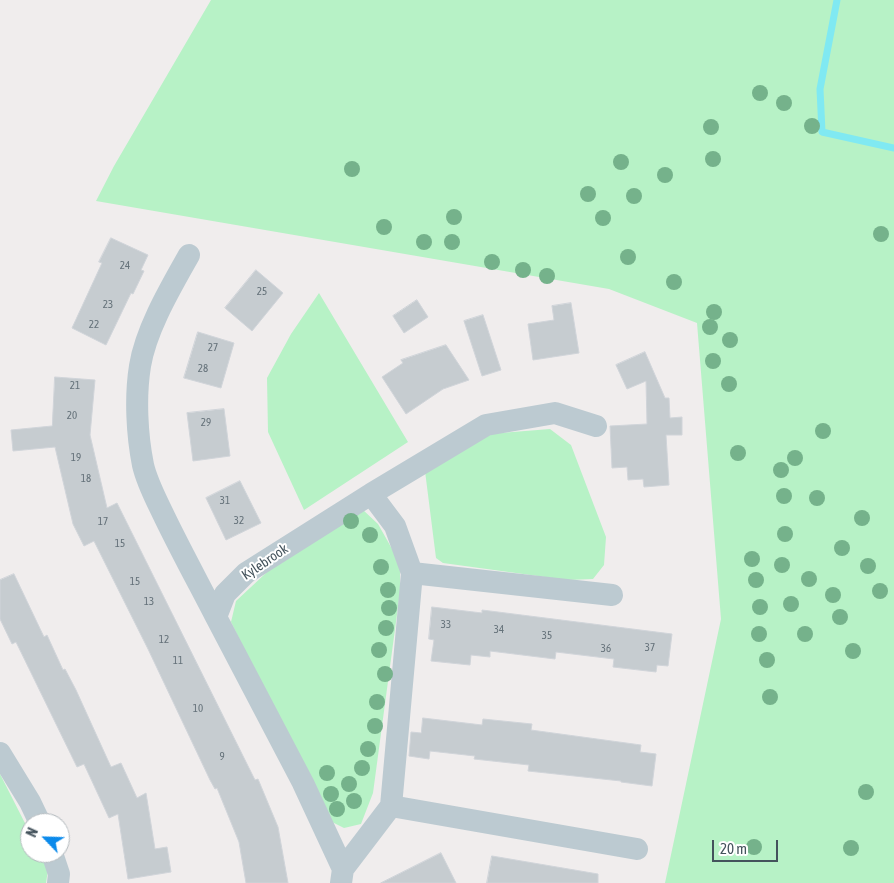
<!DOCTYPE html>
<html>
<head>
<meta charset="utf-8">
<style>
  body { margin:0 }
  #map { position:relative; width:894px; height:883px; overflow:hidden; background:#f0eded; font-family:"Asap Condensed",sans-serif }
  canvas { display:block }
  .north { position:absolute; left:20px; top:813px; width:50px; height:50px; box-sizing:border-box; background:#fff; border:1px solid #b4babe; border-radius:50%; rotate:294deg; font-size:14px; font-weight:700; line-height:20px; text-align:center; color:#44535c }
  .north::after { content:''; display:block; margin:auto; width:18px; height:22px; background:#0b8aeb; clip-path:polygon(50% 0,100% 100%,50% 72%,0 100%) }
  .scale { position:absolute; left:712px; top:840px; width:66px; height:22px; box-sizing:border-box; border:2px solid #44535c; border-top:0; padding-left:6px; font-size:15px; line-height:18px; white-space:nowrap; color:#44535c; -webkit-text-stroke:4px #fff; paint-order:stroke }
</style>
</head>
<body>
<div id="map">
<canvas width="894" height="883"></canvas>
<div class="north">N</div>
<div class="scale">20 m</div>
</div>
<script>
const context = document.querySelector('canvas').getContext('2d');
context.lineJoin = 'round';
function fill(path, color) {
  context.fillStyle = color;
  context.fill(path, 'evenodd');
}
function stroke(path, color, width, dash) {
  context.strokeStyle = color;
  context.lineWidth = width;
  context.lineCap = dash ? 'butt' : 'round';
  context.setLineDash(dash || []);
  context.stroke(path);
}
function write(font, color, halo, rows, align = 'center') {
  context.font = font + ' "Asap Condensed",sans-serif';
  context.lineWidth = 4;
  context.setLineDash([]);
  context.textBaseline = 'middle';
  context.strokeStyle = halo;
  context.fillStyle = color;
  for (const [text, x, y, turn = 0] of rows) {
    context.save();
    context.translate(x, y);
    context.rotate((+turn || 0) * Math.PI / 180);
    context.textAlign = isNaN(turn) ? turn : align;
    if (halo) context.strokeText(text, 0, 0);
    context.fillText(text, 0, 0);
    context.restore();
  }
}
fill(new Path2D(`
  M211,0H894V883H665L721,619L697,323L609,289L96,201L114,166Z
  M319,293L408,442L304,510L268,432L267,378L291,334Z
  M550,429L571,445L606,537L604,565L593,579L567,580L443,563L436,558L425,471L488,434Z
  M362,509L378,524L400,563V592L373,793L361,824L344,828L328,820L231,622L236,601L281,559Z
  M0,774L30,833V853H40L48,870L46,883H0Z`), '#b7f2c6');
stroke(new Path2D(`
  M837,0L820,89L822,132L894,148`), '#80e9f2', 7);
const building = new Path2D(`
  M111,238L148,255L141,270L144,271L133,294L131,293L106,345L72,328L102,263L99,262Z
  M256,270L283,293L252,331L225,308Z
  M417,300L428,317L404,333L393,316Z
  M571,303L579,353L533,360L528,324L554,320L552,306Z
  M483,315L501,370L482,376L464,321Z
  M198,332L234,343L221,388L184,378Z
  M446,345L469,380L443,389L406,414L382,377L403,363L401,360Z
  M645,352L665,398H669L670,418L682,417V435H666L669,485L644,487L643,479L628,480L627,467L612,468L610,426L647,424L646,381L627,389L616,365Z
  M55,377L95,380L90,435L107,508L117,503L255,780L258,779L278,827L288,883H246L239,842L217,788L215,789L210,780L148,649L94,541L84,546L73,524L55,447L13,451L11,430L52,426Z
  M224,409L230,456L193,461L187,413Z
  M240,481L261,523L226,540L206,498Z
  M14,574L44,637L47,635L63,670L65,669L76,690L111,767L121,763L137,798L146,793L155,849L167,847L171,872L128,879L118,814L109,818L84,764L77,767L16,642L12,644L0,619V580Z
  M432,607L482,613V610L672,634L668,666L657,665L656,672L613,667L614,659L556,652L555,659L490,651V657L471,655L470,665L431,661L434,640L429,639Z
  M423,718L482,725L483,719L532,724L531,730L641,745L640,752L656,754L652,786L621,782V781L528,771L529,765L474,759L475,756L430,751L429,759L409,756L411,732L421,733Z
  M441,853L456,883H381Z
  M492,856L598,874V883H487Z`);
fill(building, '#c6ccd0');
stroke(building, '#d0d4d9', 1);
stroke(new Path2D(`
  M189,255C171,287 146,329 140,366C135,397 137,435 143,465C147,483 157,501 165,518C181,551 199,584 216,617
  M412,573L612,595
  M0,753L30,802L40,823
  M391,806L637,849
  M52,853L59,874L58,883
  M343,869L391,806L412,573L395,526L371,494
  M341,883L343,869L303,783L216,617L225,594L246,573L371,494L486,425L555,413L596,426`), '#bccad1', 22);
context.fillStyle = '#75b28b';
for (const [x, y] of [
  [760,93],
  [784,103],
  [812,126],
  [711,127],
  [713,159],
  [621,162],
  [352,169],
  [665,175],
  [588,194],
  [634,196],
  [454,217],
  [603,218],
  [384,227],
  [881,234],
  [424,242],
  [452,242],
  [628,257],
  [492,262],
  [523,270],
  [547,276],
  [674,282],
  [714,312],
  [710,327],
  [730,340],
  [713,361],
  [729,384],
  [823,431],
  [738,453],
  [795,458],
  [781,470],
  [784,496],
  [817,498],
  [862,518],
  [351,521],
  [785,534],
  [370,535],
  [842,548],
  [752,559],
  [782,565],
  [868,566],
  [381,567],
  [809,579],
  [756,580],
  [388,590],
  [880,591],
  [833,595],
  [791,604],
  [760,607],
  [389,608],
  [840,617],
  [386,628],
  [759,634],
  [805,634],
  [379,650],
  [853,651],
  [767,660],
  [385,674],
  [770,697],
  [377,702],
  [375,726],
  [368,749],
  [362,768],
  [327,773],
  [349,784],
  [866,792],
  [331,794],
  [354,801],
  [337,809],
  [754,847],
  [851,848]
]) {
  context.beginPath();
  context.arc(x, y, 8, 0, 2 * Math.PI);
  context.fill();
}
write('11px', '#647179', null, [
  ["24",125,266],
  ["25",262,292],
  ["23",108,305],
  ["22",94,325],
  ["27",213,348],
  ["28",203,369],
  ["21",75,386],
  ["20",72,416],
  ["29",206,423],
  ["19",76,458],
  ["18",86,479],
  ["31",225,501],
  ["32",239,521],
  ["17",103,522],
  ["15",120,544],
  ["15",135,582],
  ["13",149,602],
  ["33",446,625],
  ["34",499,630],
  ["35",547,636],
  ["12",164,640],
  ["37",650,648],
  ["36",606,649],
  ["11",178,661],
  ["10",198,709],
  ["9",222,757]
]);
write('14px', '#44535c', '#fff', [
  ["Kylebrook",265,562,-34]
]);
</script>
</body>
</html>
